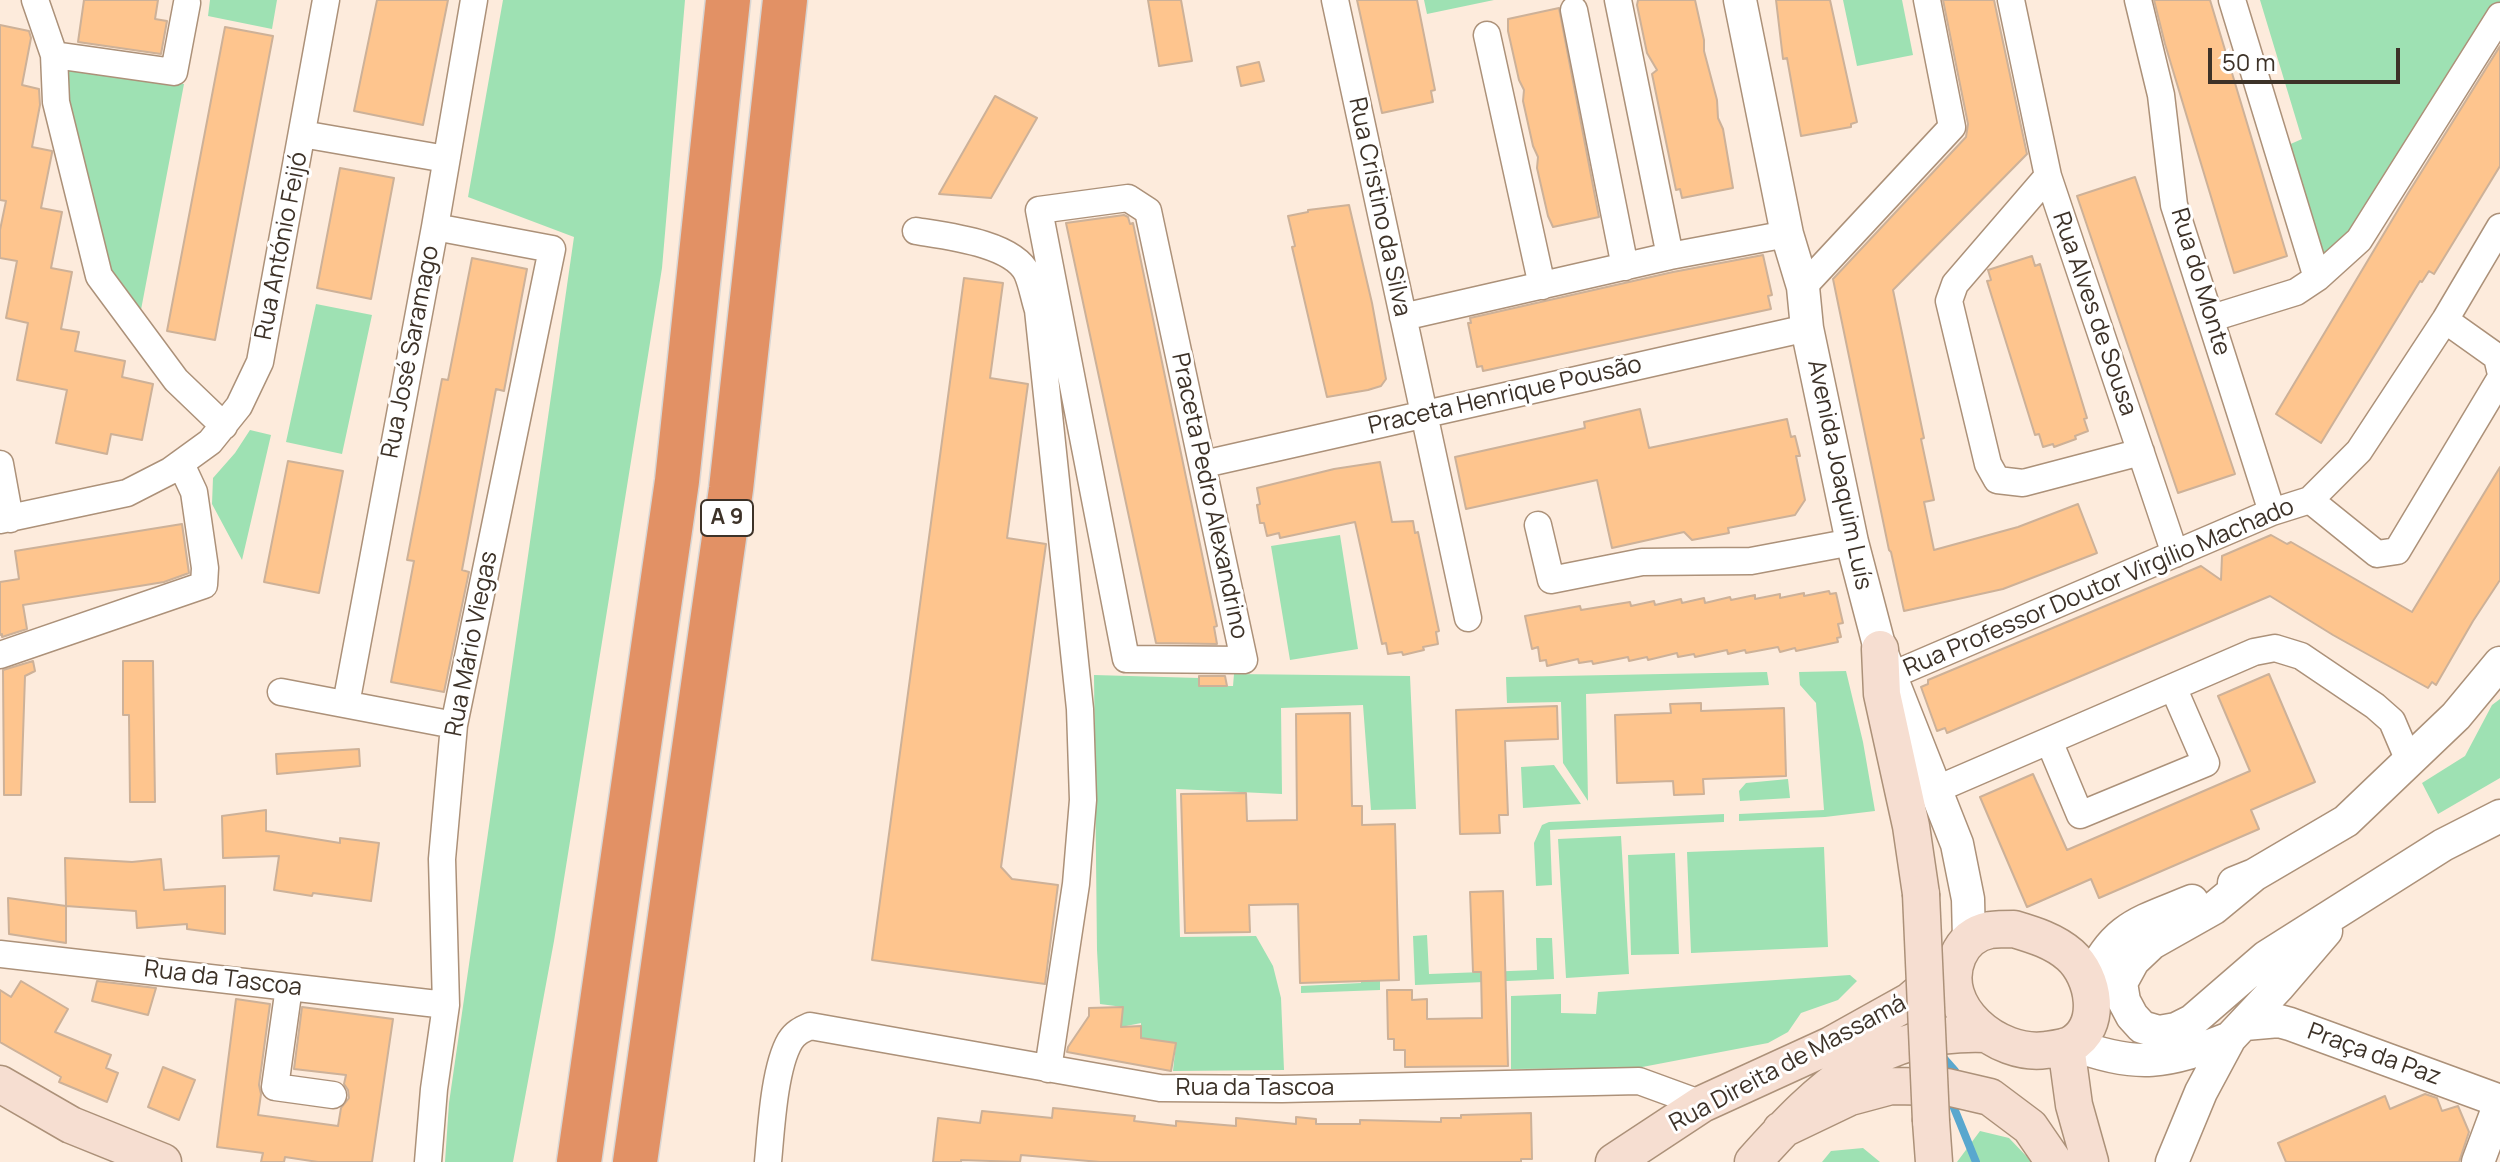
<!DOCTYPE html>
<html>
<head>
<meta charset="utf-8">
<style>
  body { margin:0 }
  #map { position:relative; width:2500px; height:1162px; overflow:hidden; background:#fdebdc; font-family:Manrope,sans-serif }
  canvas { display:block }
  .scale { position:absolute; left:2208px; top:48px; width:192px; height:36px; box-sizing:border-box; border:4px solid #3d3228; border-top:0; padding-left:10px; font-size:24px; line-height:28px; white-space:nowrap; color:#3d3228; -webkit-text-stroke:6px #fff; paint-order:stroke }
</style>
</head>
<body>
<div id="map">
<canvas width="2500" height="1162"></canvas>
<div class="scale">50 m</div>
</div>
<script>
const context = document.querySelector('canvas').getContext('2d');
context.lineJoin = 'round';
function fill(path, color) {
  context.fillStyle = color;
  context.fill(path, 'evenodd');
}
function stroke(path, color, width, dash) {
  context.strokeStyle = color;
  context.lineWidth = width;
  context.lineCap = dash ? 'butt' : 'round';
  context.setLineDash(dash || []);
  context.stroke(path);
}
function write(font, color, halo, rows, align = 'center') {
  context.font = font + ' Manrope,sans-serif';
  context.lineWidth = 6;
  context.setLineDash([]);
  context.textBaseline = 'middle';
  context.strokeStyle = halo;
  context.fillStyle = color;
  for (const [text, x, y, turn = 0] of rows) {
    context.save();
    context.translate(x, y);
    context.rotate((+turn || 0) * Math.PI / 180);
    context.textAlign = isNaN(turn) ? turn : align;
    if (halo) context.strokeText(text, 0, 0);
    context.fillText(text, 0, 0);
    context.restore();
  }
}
fill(new Path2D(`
  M210,0H277L272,29L208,16Z
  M503,0H685L662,268L554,941L513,1162H445L449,1103L574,237L468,197Z
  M1424,0H1494L1427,14Z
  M1843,0H1902L1913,55L1857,66Z
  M2260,0H2500V5L2355,231L2322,261L2286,146L2302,139Z
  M67,66L184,84L140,315L107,269L66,101Z
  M316,304L372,315L342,454L286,442Z
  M250,430L271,435L242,560L212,504L213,478L235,453Z
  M1340,535L1358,649L1290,660L1271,546Z
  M1846,671L1863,742L1875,811L1825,817L1739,821V814L1824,810L1816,703L1800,685L1799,672Z
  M1767,672L1769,685L1586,694L1588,801L1563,763L1561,702L1507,703L1506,677Z
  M1234,674L1410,676L1416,809L1371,810L1363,705L1281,708L1282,794L1176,789L1180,937L1256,936L1273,966L1281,998L1284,1070L1173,1071L1176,1043L1141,1038V1023L1121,1027L1123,1007L1100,1004L1097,950L1094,675L1199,678V686H1233Z
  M2500,699V778L2438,814L2422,783L2465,756L2492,705Z
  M1554,765L1581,804L1523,808L1521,767Z
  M1788,779L1790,798L1740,801L1739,791L1746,783Z
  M1724,814V822L1550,830L1552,885L1536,886L1534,843L1542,825L1549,822Z
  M1621,836L1629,974L1566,978L1558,839Z
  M1824,847L1828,947L1691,953L1687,852Z
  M1675,853L1679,954L1631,955L1628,855Z
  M1380,888V990L1301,993V986L1361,983L1359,919Z
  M1427,935L1429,974L1537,970L1536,938H1552L1554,979L1415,985L1413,936Z
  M1850,975L1857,981L1838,1000L1801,1013L1788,1032L1768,1043L1637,1068L1511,1069V996L1561,994V1013L1596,1014L1598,992Z
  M1980,1131L2009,1138L2032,1162H1957Z
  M1863,1148L1880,1162H1822L1831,1151Z`), '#9ee1b3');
stroke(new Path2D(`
  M1940,1054L1955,1071
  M1954,1108L1976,1162`), '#59a7ce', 8);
const building = new Path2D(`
  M84,0H158L155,19L167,21L161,54L78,42Z
  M377,0H448L423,125L354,111Z
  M1148,0H1181L1192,61L1159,66Z
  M1357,0H1417L1435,90L1431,91L1433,102L1382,113Z
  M1638,0H1695L1704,40V51L1717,100L1718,118L1723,129L1733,188L1682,198L1680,189L1676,190L1652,74L1657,70L1647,53L1637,5Z
  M1776,0H1830L1857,122L1851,124V127L1801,136L1787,58L1783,59Z
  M1943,0H1994L2027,154L1893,290L1924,438L1921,439L1934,500L1924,502L1934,550L2018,527L2078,504L2097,553L2003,589L1904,611L1891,552L1889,550L1833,279L1966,137L1968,124Z
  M2154,0H2210L2287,256L2234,273L2165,44Z
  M1559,8L1599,217L1553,227L1548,216L1537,168L1538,157L1533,146L1523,101L1524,90L1519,80L1508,31V19Z
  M0,25L29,31L31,38L22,85L39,89L40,105L32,147L52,151V153L41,208L62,212L51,268L72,272L61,329L79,332L75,351L125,361L122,377L153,384L142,440L111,434L107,454L56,443L67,390L17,380L28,323L6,318L17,261L0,258V230L6,201L0,200Z
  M225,27L273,36L215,340L167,331Z
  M2500,46V166L2434,274L2429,271L2422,282L2420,281L2321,443L2276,414L2407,195Z
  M1259,62L1264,81L1241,86L1237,67Z
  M995,96L1037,118L991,198L939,194Z
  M340,168L394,178L371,299L317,288Z
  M2135,177L2235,474L2178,493L2077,196Z
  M1349,205L1372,303L1386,379L1381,386L1368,390L1327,397L1292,247L1295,246L1288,216L1308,212V210Z
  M1124,215L1128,217L1130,224L1133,223L1217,626L1214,627L1217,644L1156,643L1066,223Z
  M1763,255L1772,295L1768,296L1771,309L1483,371L1482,366L1477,367L1468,323H1471L1470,318L1673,272Z
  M2032,256L2035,266L2040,264L2087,418L2084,419L2088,431L2075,436L2076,439L2054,447L2053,444L2043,447L2039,434L2035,435L1987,281L1991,280L1988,270Z
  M472,258L527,269L504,391L496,389L462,570L469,572L444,692L391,682L414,561L407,560L442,379L448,380Z
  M964,278L1003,283L990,378L1028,384L1007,538L1046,544L1001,867L1012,879L1058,885L1045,984L872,960Z
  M1640,409L1649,448L1787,419L1791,437L1795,436L1800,456H1796L1805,500L1795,515L1728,528L1729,533L1692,540L1684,532L1612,548L1597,480L1466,509L1455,457L1585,428L1584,422Z
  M288,461L343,471L319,593L264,582Z
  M1380,462L1392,522L1413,521L1415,533L1418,532L1439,631L1436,632L1438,644L1423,647L1424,650L1403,655L1402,652L1388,654L1386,643L1382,644L1355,522L1280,538L1279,533L1267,536L1264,523H1260L1257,505L1260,504L1257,488L1334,469Z
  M2500,467V580L2473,621L2436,685L2432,682L2428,688L2333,635L2270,596L1947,733L1945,728L1937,731L1921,687L1928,684V680L2201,566L2221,580L2222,556L2271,535L2287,544L2291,542L2412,612Z
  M182,524L189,573L164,582L23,605L27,629L2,637V634L0,635V582L19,579L15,551Z
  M1829,591L1830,594L1836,593L1843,623L1838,624L1841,637L1837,638L1838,642L1796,651L1795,648L1780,652L1778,647L1746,653L1745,650L1728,654L1727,650L1695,657L1694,654L1678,657L1677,653L1648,660L1647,657L1629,661L1628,657L1593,664L1592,661L1579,663L1578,659L1547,666L1546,660L1540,661L1538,647L1532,649L1525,616L1580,606L1581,610L1630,602L1631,606L1654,601L1655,605L1681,599L1682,603L1704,598L1705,603L1730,597L1731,600L1755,595V599L1780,594V598L1804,593V596Z
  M33,661L35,671L25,676L21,795H4L3,670Z
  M123,661H153L155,802H130L129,715H123Z
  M2269,674L2315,782L2251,810L2259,829L2099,898L2091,879L2027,907L1980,797L2033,774L2067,850L2250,771L2218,696Z
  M1199,676H1225L1227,686H1199Z
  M1701,703V711L1784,708L1786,776L1703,779L1704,794L1674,795L1673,781L1617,783L1615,715L1671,713L1670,704Z
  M1557,706L1558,739L1505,741L1508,815H1499L1500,833L1460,834L1456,710Z
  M1350,713L1352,806H1362V825L1395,824L1399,980L1300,983L1298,904L1249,905L1250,932L1185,933L1181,794L1246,793L1247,821L1297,820L1296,714Z
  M359,749L360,766L277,774L276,754Z
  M266,810V831L340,843V838L379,843L371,901L313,893L312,896L274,890L279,856L223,858L222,816Z
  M65,858L132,862L161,859L164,890L225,886V934L187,929V924L137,928L136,911L66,906Z
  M1503,891L1508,1066L1405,1067V1050H1394V1039H1388L1387,990H1412V1000L1427,999V1019L1482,1018L1481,972H1473L1470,892Z
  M8,898L66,906V943L9,934Z
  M21,981L68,1009L55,1032L111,1055L106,1068L118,1073L107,1102L59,1082L61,1077L0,1042V990L11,997Z
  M97,981L156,988L148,1015L92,1001Z
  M236,999L270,1004L259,1085L261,1094L258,1115L338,1126L341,1108L349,1098L348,1090L344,1084L346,1075L294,1069L302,1007L393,1019L372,1162H318L285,1157L284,1162H261L263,1153L217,1147Z
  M1123,1007L1121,1027L1141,1026V1038L1176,1043L1171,1071L1067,1052L1068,1047L1089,1016V1008Z
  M163,1067L195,1080L179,1120L148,1107Z
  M2425,1094L2437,1098L2442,1111L2458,1106L2469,1132L2459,1162H2286L2278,1143L2385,1096L2390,1109Z
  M1053,1108L1135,1116L1134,1121L1176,1126V1121L1236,1126V1118L1296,1124V1117L1316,1119V1124H1360V1120L1441,1122V1118H1461V1115L1531,1113L1532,1159H1521V1162H1100L1021,1155L1020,1162L961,1160V1162H933L938,1118L980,1123L982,1111L1052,1118Z`);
fill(building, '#fec58e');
stroke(building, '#cdb198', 2);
const minor = new Path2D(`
  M35,0L54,55
  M1335,0L1468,618
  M1618,0L1670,256
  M2011,0L2048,176L2175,554
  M2138,0L2161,95L2174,205L2272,512
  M2232,0L2317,278
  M187,3L174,72L54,55L56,102L99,276L176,380L224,426
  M1574,10L1625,267
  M1487,35L1542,286
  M302,134L446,159
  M2048,176L1955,284L1949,301L1988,464L1997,480L2023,483L2141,452
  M1128,198L1148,211L1244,660L1126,659L1039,210Z
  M916,231C946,236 1012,243 1027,273C1032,284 1034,298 1038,310L1080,709L1083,800L1076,884L1048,1069
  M1803,287L1952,127L1927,0
  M1403,317L1670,256L1787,234
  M2212,318L2296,292L2317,278L2359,240L2500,16
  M2445,320L2497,357L2500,370
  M0,464L10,519
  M1204,464L1807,328
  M2310,500L2377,554L2397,551L2500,379
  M0,520L127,493L170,471L210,442L239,406L260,362L326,0
  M1538,525L1551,580L1642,562L1751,561L1852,542
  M0,655L204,585L205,568L194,492L181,464
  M1890,676L2272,512L2310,500L2359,451L2445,320L2500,227
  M281,692L454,725
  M346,704L435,227L474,0
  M2049,741L2080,815L2206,763L2173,687
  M1935,790L2254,652L2275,648L2301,656L2375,706L2392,721L2409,761
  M0,954L446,1005
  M289,987L275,1087L333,1095
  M428,1162L434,1089L446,1005L442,859L454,725L552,249L435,227
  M768,1162C771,1131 774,1068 790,1041C795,1033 801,1030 810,1026L1160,1088L1282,1089L1639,1081L1702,1104`);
const tertiary = new Path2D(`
  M1740,0L1787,234L1803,287L1807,328L1852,542L1880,649L1957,844L1968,899L1969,940
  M2254,875L2214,908L2152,943L2133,961L2121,983L2124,1001L2132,1016L2142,1027L2159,1032L2176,1029L2192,1021L2266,957L2443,845L2500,816
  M2234,883L2254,875L2346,821L2456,716L2500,663
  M2089,982C2114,926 2139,923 2192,901
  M2245,1024L2279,1021L2290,1024L2500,1101
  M2072,1044C2137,1069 2168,1063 2230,1038
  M2172,1162L2201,1092L2230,1038L2278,987L2326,931
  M2478,1162L2500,1103`);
const secondary = new Path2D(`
  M1880,649L1882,694L1911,826L1921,894
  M2014,929C2034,935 2054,941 2070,955C2094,976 2104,1027 2070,1045C2063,1048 2053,1049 2046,1050C1998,1057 1936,1007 1958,956C1964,942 1975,933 1990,930C1998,929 2006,929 2014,929Z
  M2066,1046L2074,1105L2090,1162
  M0,1084L71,1125L163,1162
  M1931,1121L1934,1162
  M1781,1130L1850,1097L1891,1086L1947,1087L1990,1097L2030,1127L2054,1162
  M1614,1162L1702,1104L1831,1045L1910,1001L1944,972
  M1753,1162C1821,1086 1878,1030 1986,1034`);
const motorway = new Path2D(`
  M579,1162L677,481L728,0
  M635,1162L731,489L785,0`);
stroke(minor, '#ac9179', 29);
stroke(tertiary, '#ac9179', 35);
stroke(secondary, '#ac9179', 39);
stroke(motorway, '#d8d6d4', 47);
stroke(minor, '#fff', 26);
stroke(tertiary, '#fff', 32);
stroke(secondary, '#f6ded1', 36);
stroke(motorway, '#e29165', 44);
const secondaryBridge = new Path2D(`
  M1921,894L1931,1121`);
stroke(secondaryBridge, '#ac9179', 39, []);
stroke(secondaryBridge, '#f6ded1', 36);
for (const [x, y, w] of [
  [727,518,52]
]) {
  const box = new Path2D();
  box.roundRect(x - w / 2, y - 18, w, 36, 6);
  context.fillStyle = '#fff';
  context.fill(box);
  stroke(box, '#3d3228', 2);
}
write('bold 22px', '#3d3228', null, [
  ["A 9",727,518]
]);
write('24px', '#3d3228', '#fff', [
  ["Rua Cristino da Silva",1379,207,78],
  ["Rua António Feijó",282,246,-79],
  ["Rua do Monte",2200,282,73],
  ["Rua Alves de Sousa",2094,314,71],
  ["Rua José Saramago",411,352,-79],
  ["Praceta Henrique Pousão",1505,396,-13],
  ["Avenida Joaquim Luís",1839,475,78],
  ["Praceta Pedro Alexandrino",1209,496,78],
  ["Rua Professor Doutor Virgílio Machado",2099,588,-23],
  ["Rua Mário Viegas",472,644,-79],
  ["Rua da Tascoa",223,979,7],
  ["Praça da Paz",2374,1055,20],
  ["Rua Direita de Massamá",1788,1064,-28],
  ["Rua da Tascoa",1255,1088]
]);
</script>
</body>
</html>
